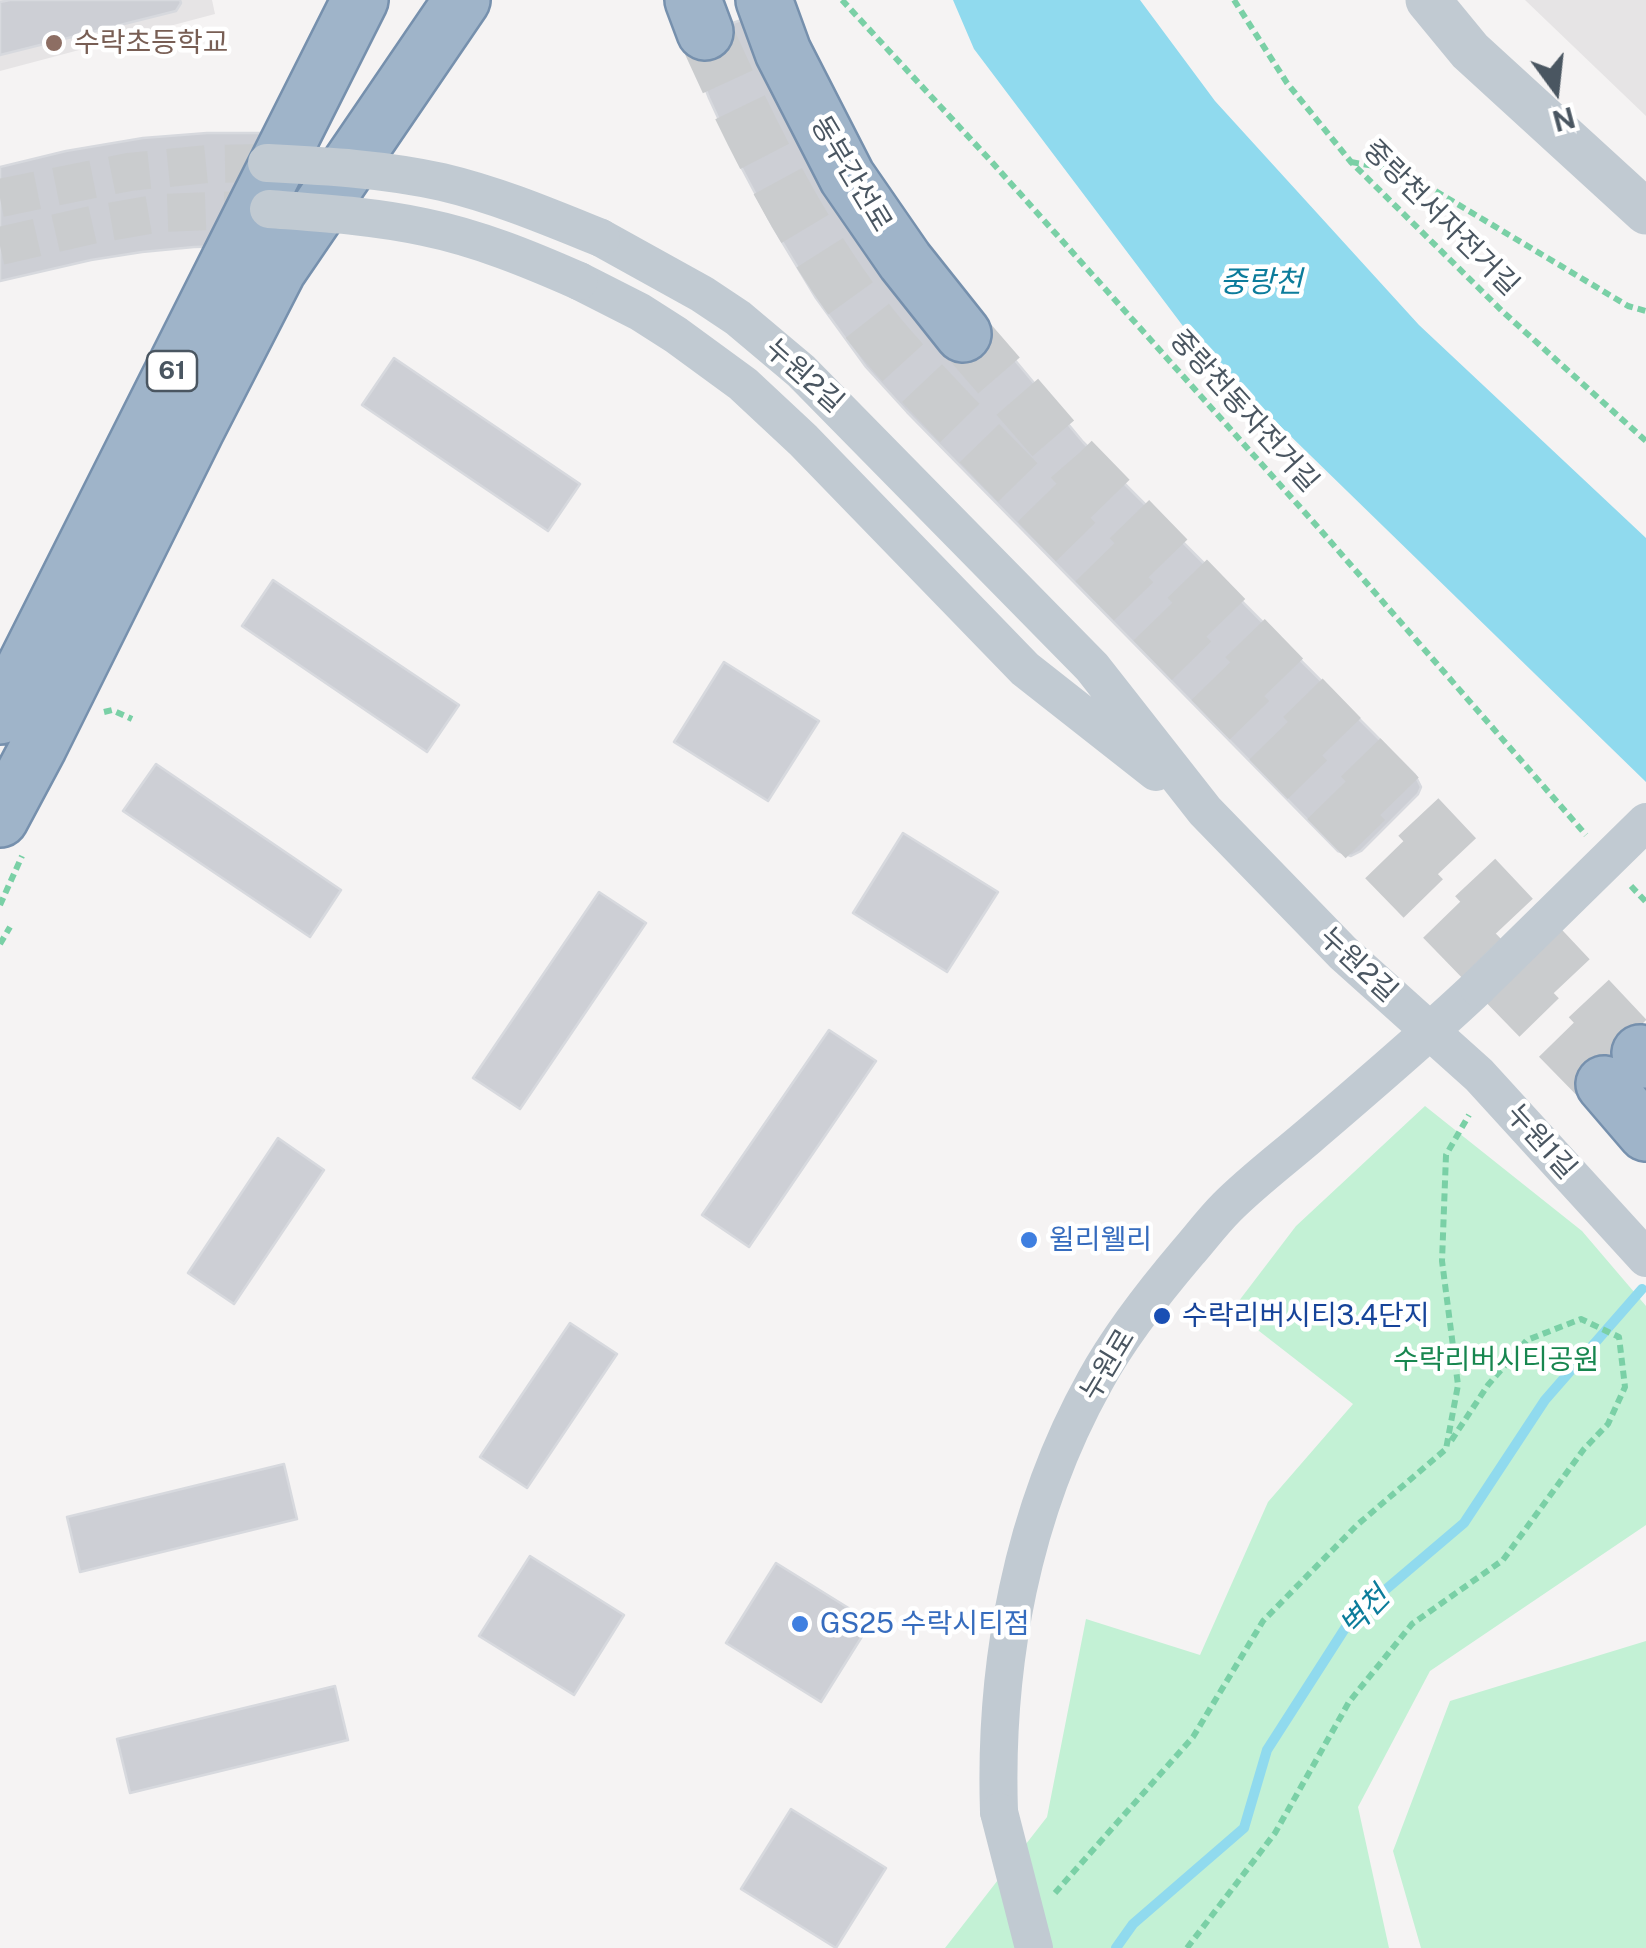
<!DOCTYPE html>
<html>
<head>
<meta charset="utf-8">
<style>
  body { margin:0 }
  #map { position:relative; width:1646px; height:1948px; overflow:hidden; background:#f5f3f3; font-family:"Public Sans",sans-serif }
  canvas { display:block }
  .north { position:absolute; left:1506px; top:40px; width:100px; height:100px; -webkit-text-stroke:8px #fff; paint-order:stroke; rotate:165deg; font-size:28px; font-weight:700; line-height:40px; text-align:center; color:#4a5661 }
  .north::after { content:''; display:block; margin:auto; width:35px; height:45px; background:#4a5661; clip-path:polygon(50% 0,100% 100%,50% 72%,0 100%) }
</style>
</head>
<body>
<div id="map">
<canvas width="1646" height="1948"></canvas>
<div class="north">N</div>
</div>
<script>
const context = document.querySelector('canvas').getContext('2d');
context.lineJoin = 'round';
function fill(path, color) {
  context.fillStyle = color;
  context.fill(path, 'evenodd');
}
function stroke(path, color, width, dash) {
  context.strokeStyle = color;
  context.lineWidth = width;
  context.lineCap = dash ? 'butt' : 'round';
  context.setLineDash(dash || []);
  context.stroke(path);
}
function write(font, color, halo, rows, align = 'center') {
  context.font = font + ' "Public Sans","Noto Sans KR",sans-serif';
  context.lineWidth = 9;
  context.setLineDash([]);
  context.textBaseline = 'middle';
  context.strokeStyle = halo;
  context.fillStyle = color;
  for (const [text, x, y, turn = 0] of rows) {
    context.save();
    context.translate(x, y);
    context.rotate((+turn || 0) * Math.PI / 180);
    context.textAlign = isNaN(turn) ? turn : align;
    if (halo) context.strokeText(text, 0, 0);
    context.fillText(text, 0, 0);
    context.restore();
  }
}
fill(new Path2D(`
  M0,0H212L215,14L0,71Z
  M1525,0H1646V116Z`), '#e6e4e5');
fill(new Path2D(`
  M1425,1106L1582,1231L1646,1306V1525L1430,1671L1358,1807L1389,1948H945L1047,1817L1086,1619L1200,1655L1268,1502L1353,1404L1232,1310L1296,1226Z
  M1646,1641V1948H1421L1393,1851L1450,1701Z`), '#c3f1d5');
fill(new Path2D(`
  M953,0H1140L1215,101L1419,325L1646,538V782L1198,346L974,49Z`), '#90daee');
stroke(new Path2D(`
  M1116,1948L1133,1924L1244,1828L1267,1750L1351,1619L1464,1523L1545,1400L1642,1289`), '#90daee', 10);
const building = new Path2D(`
  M10,0H180L181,3L176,11L0,55V2Z
  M671,0L717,28L757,15L980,318L1083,442L1415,775L1421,787L1418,794L1361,851L1351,856L1338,851L907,412L866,367L816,298L772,225L738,161L709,98Z
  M207,133H262L265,245L194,247L142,252L91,260L0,281V167L66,151L143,138Z
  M394,358L580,484L548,531L362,405Z
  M273,580L459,705L427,752L242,626Z
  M724,662L819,721L768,801L674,742Z
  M156,764L341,890L310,937L123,811Z
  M903,833L998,892L947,972L853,913Z
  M599,892L646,923L520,1109L473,1078Z
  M829,1030L876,1061L749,1247L702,1215Z
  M278,1138L324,1170L234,1304L188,1273Z
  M570,1323L617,1354L527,1488L480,1457Z
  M284,1464L297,1519L80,1572L67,1517Z
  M530,1556L624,1615L574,1695L479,1636Z
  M776,1563L871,1622L821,1702L726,1643Z
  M335,1686L348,1740L130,1793L117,1739Z
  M791,1809L886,1868L836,1948L741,1889Z`);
fill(building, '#cdcfd5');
stroke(building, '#d7d9de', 2.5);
stroke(new Path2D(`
  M0,198L129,172L207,164L267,163
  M0,246L96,224L161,213L269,209`), '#caccce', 38, [38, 19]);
stroke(new Path2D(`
  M705,32C751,134 803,240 873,328C897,358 925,386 951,414L1604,1084
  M963,334L1072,460L1408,806L1640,1053`), '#caccce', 55, [55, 28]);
const trunk = new Path2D(`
  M693,0L705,32
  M764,0L783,52L847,177L905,261L963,334
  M0,716L360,0
  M0,819L39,746L196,430L278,270L462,0
  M1640,1053L1646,1060
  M1604,1084L1646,1133`);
stroke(trunk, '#7690ad', 60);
stroke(new Path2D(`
  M842,0L990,160L1316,525L1586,835
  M1234,0L1287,83L1351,162L1502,311L1646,441
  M1351,162L1402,171L1628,306L1646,311
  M104,712L112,710L132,719
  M1631,886L1646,902
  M0,905L22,856
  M0,944L10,927
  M1055,1893L1193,1737L1263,1621L1357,1525L1446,1449L1458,1385L1442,1261L1446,1155L1469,1115
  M1187,1948L1275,1833L1349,1702L1412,1624L1503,1560L1584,1449L1608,1424L1625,1387L1619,1337L1581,1319L1527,1340L1488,1385L1449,1444`), '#7ad0a6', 6, [8, 5]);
stroke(new Path2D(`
  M601,238L702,294L738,318L801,371L1092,667L1205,811L1343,953L1479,1075L1646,1258
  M579,281L640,312L676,335L743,384L803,440L1025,669L1156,772
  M999,1812C994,1664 1022,1512 1095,1381C1120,1335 1154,1292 1188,1252C1201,1237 1213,1221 1227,1207C1252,1182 1281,1160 1308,1137C1365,1088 1423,1039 1478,987`), '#c1cad2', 38);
stroke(new Path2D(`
  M1428,0L1470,51L1646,212`), '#c1cad2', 45);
stroke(trunk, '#9fb4c9', 55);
stroke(new Path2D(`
  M267,163C325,166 384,169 442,182C497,195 549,217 601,238
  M269,209C321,213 374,216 424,227C478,238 529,259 579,281
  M1478,987L1646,822
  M999,1812L1034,1948`), '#c1cad2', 38);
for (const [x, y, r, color] of [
  [54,43,10,"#8d6e63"],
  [1029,1240,10,"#3f7fe0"],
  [1162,1316,10,"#1a4fb4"],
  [800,1624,10,"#3f7fe0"]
]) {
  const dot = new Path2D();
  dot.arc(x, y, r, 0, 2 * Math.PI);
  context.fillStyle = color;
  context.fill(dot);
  stroke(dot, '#fff', 4);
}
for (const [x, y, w] of [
  [172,371,50]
]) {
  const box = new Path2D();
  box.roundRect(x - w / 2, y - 20, w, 40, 8);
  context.fillStyle = '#fff';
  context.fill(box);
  stroke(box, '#4a5661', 2.5);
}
write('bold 25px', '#4a5661', null, [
  ["61",172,371]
]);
write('28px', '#785e54', '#fff', [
  ["수락초등학교",74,43]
], 'left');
write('28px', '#4a5661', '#fff', [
  ["동부간선로",851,174,59],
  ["중랑천서자전거길",1441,218,45],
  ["누원2길",804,376,42],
  ["중랑천동자전거길",1244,411,48],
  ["누원2길",1358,965,43],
  ["누원1길",1541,1142,48],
  ["누원로",1108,1365,-59]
]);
write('28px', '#366cbe', '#fff', [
  ["윌리웰리",1049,1240],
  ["GS25 수락시티점",820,1624]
], 'left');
write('28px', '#164399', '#fff', [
  ["수락리버시티3.4단지",1182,1316]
], 'left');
write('28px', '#17864f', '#fff', [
  ["수락리버시티공원",1496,1360]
]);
write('italic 30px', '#0c7c9b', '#fff', [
  ["중랑천",1261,283],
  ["벽천",1365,1612,-46]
]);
</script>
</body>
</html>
